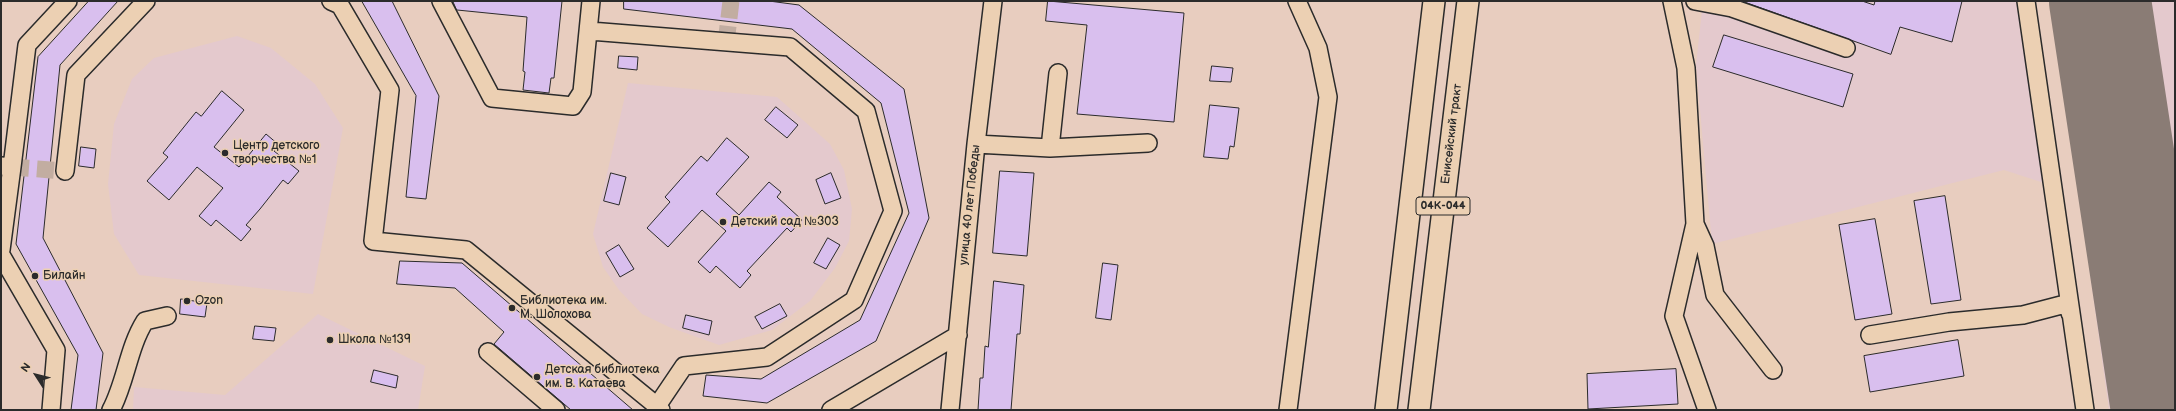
<!DOCTYPE html>
<html>
<head>
<meta charset="utf-8">
<style>
  body { margin:0 }
  #map { position:relative; width:2176px; height:411px; overflow:hidden; background:#e8cdbf; font-family:"Balsamiq Sans",sans-serif }
  canvas { display:block }
  .frame { position:absolute; inset:0; border:2px solid #2b2b2b; pointer-events:none }
  .north { position:absolute; left:16px; top:355px; width:40px; height:40px; -webkit-text-stroke:3px #ecd0b3; paint-order:stroke; rotate:306deg; font-size:11px; font-weight:700; line-height:16px; text-align:center; color:#2b2b2b }
  .north::after { content:''; display:block; margin:auto; width:14px; height:18px; background:#2b2b2b; clip-path:polygon(50% 0,100% 100%,50% 72%,0 100%) }
</style>
</head>
<body>
<div id="map">
<canvas width="2176" height="411"></canvas>
<div class="frame"></div>
<div class="north">N</div>
</div>
<script>
const context = document.querySelector('canvas').getContext('2d');
context.lineJoin = 'round';
function fill(path, color) {
  context.fillStyle = color;
  context.fill(path, 'evenodd');
}
function stroke(path, color, width, dash) {
  context.strokeStyle = color;
  context.lineWidth = width;
  context.lineCap = dash ? 'butt' : 'round';
  context.setLineDash(dash || []);
  context.stroke(path);
}
function write(font, color, halo, rows, align = 'center') {
  context.font = font + ' "Balsamiq Sans",sans-serif';
  context.lineWidth = 3;
  context.setLineDash([]);
  context.textBaseline = 'middle';
  context.strokeStyle = halo;
  context.fillStyle = color;
  for (const [text, x, y, turn = 0] of rows) {
    context.save();
    context.translate(x, y);
    context.rotate((+turn || 0) * Math.PI / 180);
    context.textAlign = isNaN(turn) ? turn : align;
    if (halo) context.strokeText(text, 0, 0);
    context.fillText(text, 0, 0);
    context.restore();
  }
}
fill(new Path2D(`
  M1703,1H2016L2044,183L2004,170L1712,244L1696,65Z
  M2052,1H2175V410H2109Z
  M237,36L271,48L315,84L343,128L313,294L139,275L114,234L108,184L114,124L132,79L154,58Z
  M628,83L777,97L830,144L844,170L852,209L849,241L835,268L810,301L772,330L719,345L669,327L642,314L619,290L603,267L593,234Z
  M318,314L425,366L418,410H133L134,387L225,395Z`), '#e4c9cd');
stroke(new Path2D(`
  M2100,1L2162,410`), '#8a7c75', 102);
const building = new Path2D(`
  M89,1H118L60,65L43,238L103,353L96,410H71L78,355L16,244L38,57Z
  M362,1H392L439,96L426,199L406,197L416,96Z
  M453,1H562L554,78H551L549,93L523,90L525,72L523,71L527,17L457,10Z
  M624,1H769L799,5L904,89L929,218L876,341L767,403L703,396L706,375L761,379L860,320L909,213L881,103L792,29L624,9Z
  M1048,1L1184,13L1174,122L1077,114L1087,25L1046,21Z
  M1742,1H1862L1874,5L1875,1H1962L1952,42L1900,27L1891,54Z
  M1724,35L1853,74L1843,107L1713,67Z
  M619,56L638,57L637,70L618,68Z
  M1212,66L1233,68L1231,82L1210,81Z
  M222,91L244,110L214,147L239,167L266,134L279,145L274,151L299,171L288,184L283,180L260,209L246,225L251,229L241,241L216,220L211,226L199,216L223,188L197,167L169,200L147,181L168,157L163,153L196,112L201,116Z
  M1210,105L1239,108L1234,147L1230,146L1228,159L1204,157Z
  M776,107L798,125L787,138L765,120Z
  M727,138L749,157L716,194L739,215L769,182L781,192L777,197L802,220L791,232L787,228L747,271L751,275L740,288L716,266L710,273L698,262L726,231L702,210L668,247L647,228L670,202L665,197L701,156L707,161Z
  M81,147L96,149L94,168L79,166Z
  M1000,171L1034,173L1027,256L993,253Z
  M611,173L626,177L619,205L604,201Z
  M831,173L841,198L825,204L816,180Z
  M1945,196L1961,300L1931,304L1914,201Z
  M1875,219L1892,314L1855,320L1839,225Z
  M828,238L840,245L826,269L814,263Z
  M619,245L634,269L620,277L606,253Z
  M400,261L462,263L633,410H571L494,344L504,332L455,288L397,284Z
  M1103,263L1118,265L1111,320L1096,318Z
  M994,281L1024,285L1020,334H1017L1011,410H978L980,378H983L985,346L988,347Z
  M181,299L207,303L205,317L180,314Z
  M780,304L787,316L762,329L755,317Z
  M686,315L712,321L709,335L683,328Z
  M255,326L276,328L274,341L253,339Z
  M1958,340L1964,376L1870,392L1864,356Z
  M1676,369L1678,404L1588,409L1587,374Z
  M374,370L398,376L396,388L371,382Z`);
fill(building, '#d9bfee');
stroke(building, '#2b2b2b', 1);
stroke(new Path2D(`
  M726,43L731,1
  M12,167L65,171`), '#c2ada1', 17, [17, 8]);
const minor = new Path2D(`
  M331,1L340,5L390,90L373,241L466,250L657,406
  M441,1L492,98L573,106L582,92L591,1
  M1672,1L1686,68L1695,224L1674,316L1707,410
  M1695,1L1732,8L1846,48
  M2026,1L2085,410
  M590,31L790,47L866,111L893,211L854,300L767,357L684,366L657,406L661,410
  M976,144L1050,148L1148,143
  M1050,148L1058,73
  M12,167L27,45L68,1
  M65,171L76,75L146,1
  M1695,224L1705,246L1715,295L1773,370
  M1,250L12,167L1,166
  M1,255L56,350L51,410
  M1870,335L1949,322L2023,315L2069,303L2070,313
  M488,352L556,410
  M111,410C126,382 128,348 145,321L167,316
  M831,410L958,335
  M950,410L976,144L993,1
  M1288,410L1328,97L1318,48L1297,1`);
const major = new Path2D(`
  M1386,410L1434,1
  M1419,410L1468,1`);
stroke(minor, '#2b2b2b', 20);
stroke(major, '#2b2b2b', 24);
stroke(minor, '#ecd0b3', 17);
stroke(major, '#ecd0b3', 21);
for (const [x, y, r, color] of [
  [225,153,4,"#2b2b2b"],
  [723,222,4,"#2b2b2b"],
  [35,276,4,"#2b2b2b"],
  [187,301,4,"#2b2b2b"],
  [512,308,4,"#2b2b2b"],
  [330,340,4,"#2b2b2b"],
  [537,377,4,"#2b2b2b"]
]) {
  const dot = new Path2D();
  dot.arc(x, y, r, 0, 2 * Math.PI);
  context.fillStyle = color;
  context.fill(dot);
  stroke(dot, '#ecd0b3', 1.5);
}
for (const [x, y, w] of [
  [1443,206,54]
]) {
  const box = new Path2D();
  box.roundRect(x - w / 2, y - 9, w, 18, 3);
  context.fillStyle = '#ecd0b3';
  context.fill(box);
  stroke(box, '#2b2b2b', 1);
}
write('bold 11px', '#2b2b2b', null, [
  ["04К-044",1443,206]
]);
write('12px', '#2b2b2b', '#ecd0b3', [
  ["Енисейский тракт",1452,134,-83],
  ["улица 40 лет Победы",970,205,-84]
]);
write('12px', '#2b2b2b', '#ecd0b3', [
  ["Центр детского",233,146],
  ["творчества №1",233,160],
  ["Детский сад №303",731,222],
  ["Билайн",43,276],
  ["Ozon",195,301],
  ["Библиотека им.",520,301],
  ["М. Шолохова",520,315],
  ["Школа №139",338,340],
  ["Детская библиотека",545,370],
  ["им. В. Катаева",545,384]
], 'left');
</script>
</body>
</html>
